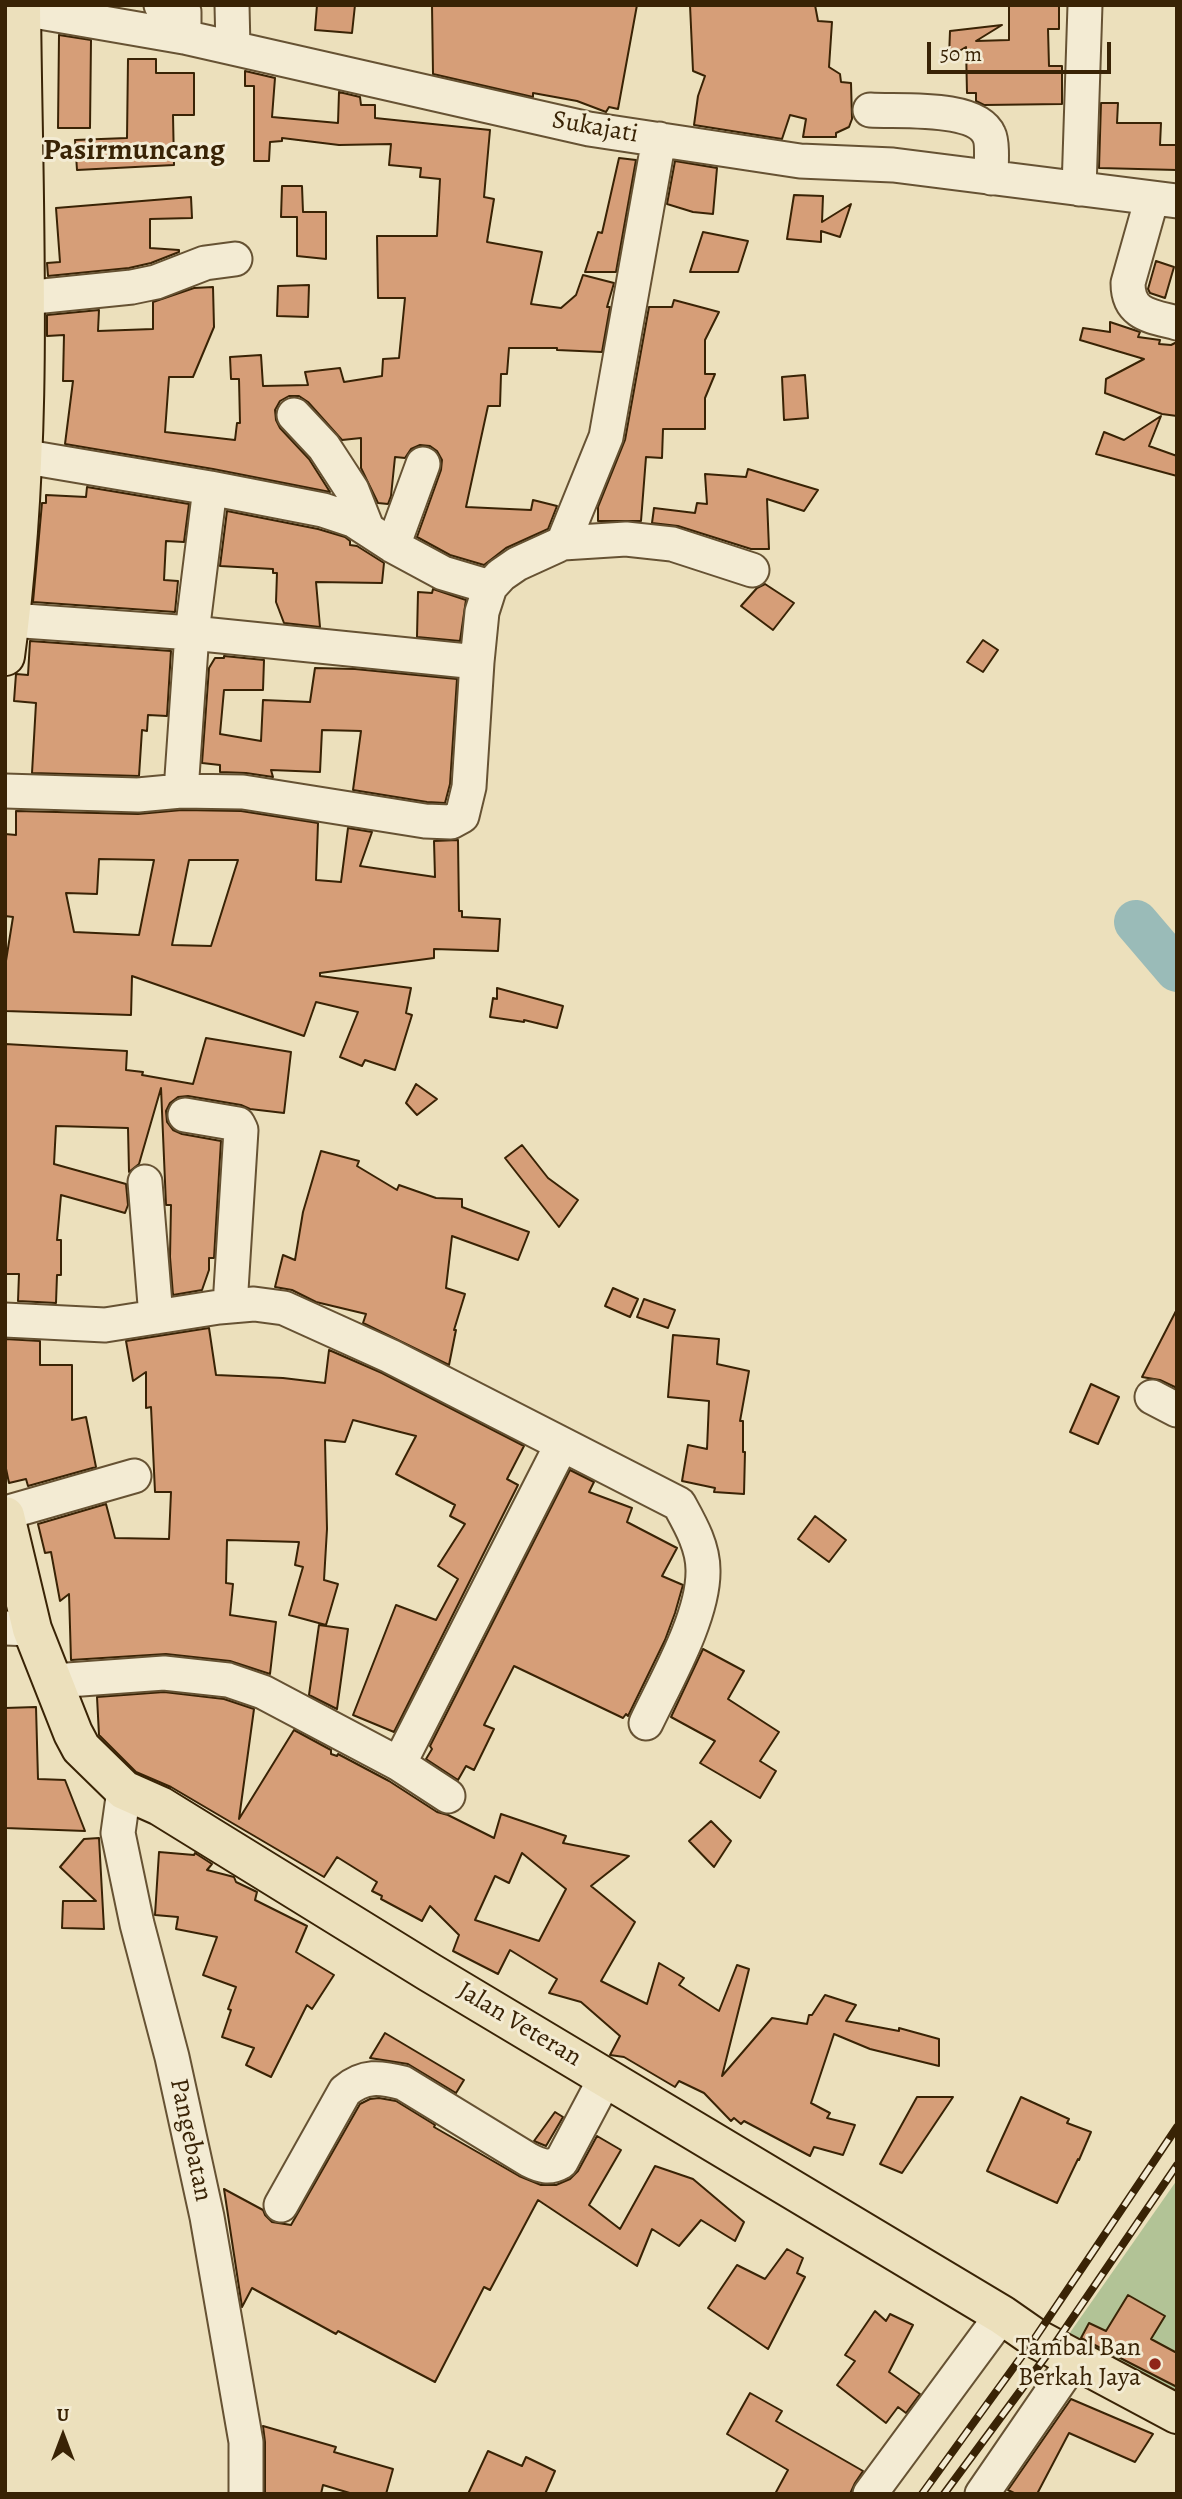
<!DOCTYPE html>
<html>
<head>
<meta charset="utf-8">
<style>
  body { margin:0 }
  #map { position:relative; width:1182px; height:2499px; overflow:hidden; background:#ece0bc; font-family:Alegreya,serif }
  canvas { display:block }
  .frame { position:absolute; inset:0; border:7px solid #392305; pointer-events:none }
  .north { position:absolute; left:28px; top:2401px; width:70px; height:70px; -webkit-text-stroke:5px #f3ebd3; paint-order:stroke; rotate:0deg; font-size:19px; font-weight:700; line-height:28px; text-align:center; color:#392305 }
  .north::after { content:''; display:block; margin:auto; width:24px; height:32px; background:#392305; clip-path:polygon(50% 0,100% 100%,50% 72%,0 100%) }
  .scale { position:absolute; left:927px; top:42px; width:184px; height:32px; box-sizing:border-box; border:4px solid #392305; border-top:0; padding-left:9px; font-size:21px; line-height:24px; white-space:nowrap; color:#392305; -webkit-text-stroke:5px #f3ebd3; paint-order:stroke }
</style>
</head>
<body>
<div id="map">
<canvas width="1182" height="2499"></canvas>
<div class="frame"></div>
<div class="north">U</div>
<div class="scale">50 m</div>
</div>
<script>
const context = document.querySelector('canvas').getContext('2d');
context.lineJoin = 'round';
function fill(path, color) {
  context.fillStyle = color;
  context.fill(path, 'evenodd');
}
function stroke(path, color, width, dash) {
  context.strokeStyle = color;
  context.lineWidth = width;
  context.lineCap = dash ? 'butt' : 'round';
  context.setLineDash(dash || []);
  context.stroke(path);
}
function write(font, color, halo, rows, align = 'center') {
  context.font = font + ' Alegreya,serif';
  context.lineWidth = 6;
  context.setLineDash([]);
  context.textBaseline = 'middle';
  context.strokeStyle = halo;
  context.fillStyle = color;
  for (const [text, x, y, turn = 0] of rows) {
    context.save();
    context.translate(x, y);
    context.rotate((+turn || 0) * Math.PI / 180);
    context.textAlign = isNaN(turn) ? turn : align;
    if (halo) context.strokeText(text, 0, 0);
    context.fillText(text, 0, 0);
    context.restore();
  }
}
fill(new Path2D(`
  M1177,2180V2428L1048,2364Z`), '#b2c396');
stroke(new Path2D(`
  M1136,922L1177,970`), '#9abbb8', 44);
const building = new Path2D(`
  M317,5H355L352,33L315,30Z
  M432,5H637L618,109L609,107L606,112L577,101L533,93V97L433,74Z
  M690,5H815L818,21L832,22L829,67L840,74L841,82L851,83L852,119L849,127L836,133V137H803L806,119L790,115L782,139L694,125L698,96L705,76L693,71Z
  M1009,5H1059V29H1048L1049,66H1062V104L984,105L976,101V93H967L966,47L949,57L950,31L1002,25L976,41L1009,40Z
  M59,35L91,40L90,128H58Z
  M128,59H156V73H194V115H173L174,165L77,170L75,140L127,138Z
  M245,71L275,78L272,117L338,123L339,92L360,97L361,105H375V118L490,130L484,197L494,199L487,242L542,252L531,304L561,308L576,295L583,275L614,283L607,307H610L602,352L557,350V348H509L507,374H501L500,406H488L466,507L531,510L533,500L557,506L548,529L506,548L484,565L450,555L417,537L441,470L442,460L437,451L430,446L420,445L411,449L405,458L395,457L391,496L388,504L378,503L361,468V438L342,440L308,402L299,396H289L280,401L275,410L276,420L280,428L309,459L330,492L213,469L65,444L73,381H63L64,335L47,336V315L99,310L98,331L153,329V302L194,288L213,287L214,327L193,377H169L165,432L235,440L237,423H240L239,379H231L230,357L261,355L263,386L308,385L305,372L340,368L344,382L382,376L383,359L399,358L405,298H378L377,236H437L440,179L420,177L421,168L389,165L391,144L339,145L282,138V141L270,142L269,161H254V86H245Z
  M1101,103H1118L1117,123H1161L1160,145H1177V170L1099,168Z
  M619,158L636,160L616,272H585L598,232L602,233Z
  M675,161L717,168L713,214L693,212L667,204Z
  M282,186H302L303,212H326V259L297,256V217H281Z
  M794,195L823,196L822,222L851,204L840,237L821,231V242L787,239Z
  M191,197L192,218L150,219V248L179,250V252L151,263L129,268L48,276L47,263L60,262L56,208Z
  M703,232L748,241L738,272H690Z
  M1156,261L1174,267L1165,298L1150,293L1148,289Z
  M309,285L308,317L277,316L278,286Z
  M674,300L719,312L705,340V374H715L705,398V429H663L662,458L646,457L641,521H598V507L625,440L649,307H672Z
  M1110,322L1140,332L1138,337L1160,340L1159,344L1171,345L1177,342V416L1162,414L1105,393L1106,379L1144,359L1080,340L1083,328L1110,332Z
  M805,375L808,418L784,420L782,377Z
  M1161,416L1149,446L1177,456V476L1096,454L1104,432L1124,440Z
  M748,469L818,490L804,511L767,499L769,549H751L678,526L652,523L654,508L695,513L697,503L707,504L705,474L746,477Z
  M87,487L189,504L184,542L166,541L164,580L178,581L175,612L33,602L42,503H46V495L86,497Z
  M227,511L318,529L345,537L350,541V545L357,546L384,563L382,583L316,582L320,627L284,623L276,602L277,573H273V569L220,566Z
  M765,584L794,603L773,630L741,606L757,588Z
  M433,589L466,600L460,641L417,637L418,592L432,593Z
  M983,640L998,650L983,672L967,662Z
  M30,641L171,651L167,716L148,715L147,731L142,730L139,776L32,773L36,703L14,701L16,674L28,675Z
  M224,656L264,660L263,690H224L220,734L261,741L263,700L310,702L315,668L355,669L457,679L450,784L445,803L427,802L353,790L361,731L322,730L320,772L271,770L273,777L246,773L220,772V765L202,763L209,668L215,658H224Z
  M182,810L241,811L318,823L316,880L341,882L348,828L372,832L360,866L435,877L434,841L458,840L459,911H462V917L500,919L498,951L434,949V958L320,973V976L411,988L406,1013L412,1015L395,1070L365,1060L362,1066L340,1057L358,1012L316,1002L304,1036L132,976L131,1015L5,1011V967L13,917L5,916V834L16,835V811L138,814ZM99,859L154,860L139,935L74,932L66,893L97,894ZM189,860H238L211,946L172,945Z
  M497,988L563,1006L557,1028L524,1020V1022L490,1017L493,998L497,999Z
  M206,1038L291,1052L284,1113L250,1109L241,1105L188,1096L178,1097L170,1103L166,1111L167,1122L173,1130L182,1134L221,1141L214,1258H209V1270L202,1290L173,1295L170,1257L171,1205H166L161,1088L139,1164L129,1172L128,1128L56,1126L54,1164L126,1184L128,1205L125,1213L61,1195L57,1240H61V1275H57L56,1303L18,1301L19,1274H5V1044L127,1051L126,1070L143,1072L142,1075L193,1084Z
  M416,1084L437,1099L417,1115L406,1103Z
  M522,1145L548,1178L578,1200L559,1227L505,1158Z
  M321,1151L359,1161L357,1166L397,1190L399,1185L436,1198L462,1199V1207L529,1232L518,1260L452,1236L446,1288L465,1294L454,1330H456L449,1365L363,1323L366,1314L316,1302L292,1290L275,1287L283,1255L295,1260L303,1212Z
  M613,1288L638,1299L630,1317L605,1306Z
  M644,1299L675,1310L668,1328L637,1317Z
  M1177,1309V1388L1160,1380L1142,1377Z
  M209,1328L216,1375L283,1378L325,1383L329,1350L382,1373L524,1446L507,1479L518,1485L394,1732L353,1715L396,1605L436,1620L458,1579L438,1566L465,1524L450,1516L455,1505L396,1474L416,1436L353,1420L345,1442L325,1440L327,1529L324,1580L338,1584L326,1625L289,1615L303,1567L295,1565L299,1542L227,1540L226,1583L233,1584L230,1615L276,1622L270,1674L230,1661L166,1654L71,1660L69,1594L60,1601L51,1552L45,1553L38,1524L106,1504L115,1538L169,1539L171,1492H155L151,1407L146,1408V1372L133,1381L126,1341Z
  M673,1335L719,1339L717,1364L749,1371L740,1421H743V1452H745L744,1494L714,1492L715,1488L682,1481L688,1445L707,1449L709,1401L668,1397Z
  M5,1339L40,1341V1365H72V1420L86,1417L96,1467L28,1486L26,1479L9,1483L5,1464Z
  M1091,1384L1119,1397L1098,1444L1070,1432Z
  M570,1470L594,1482L589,1492L632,1508L627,1522L677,1548L662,1576L683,1585L675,1613L665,1640L628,1716L626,1714L623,1718L514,1666L484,1725L494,1729L474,1770L466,1766L458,1780L426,1759L432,1749L430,1746Z
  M815,1516L846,1540L829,1562L798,1539Z
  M319,1625L348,1629L337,1709L309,1695Z
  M703,1649L744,1671L728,1699L779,1732L760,1761L776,1771L760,1798L700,1763L715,1741L671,1717Z
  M164,1692L224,1699L254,1709L239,1819L294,1730L331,1750V1754L337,1756L338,1754L389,1781L437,1812L448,1815L494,1838L501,1814L566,1836L563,1843L629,1856L591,1886L635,1922L601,1981L647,2004L659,1963L684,1978L679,1985L719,2011L737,1965L749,1969L722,2076L772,2018L807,2024L809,2015H812L825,1995L856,2005L846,2021L899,2031V2028L939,2039V2066L870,2049L834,2034L811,2103L830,2113L827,2118L855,2125L843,2155L814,2147L810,2156L744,2121L741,2124L734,2118L731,2121L704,2093L679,2081L675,2087L624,2057L610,2055L620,2036L581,2002L549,1993L557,1979L510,1950L498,1974L453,1951L459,1935L430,1906L422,1921L381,1899L382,1896L372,1891L377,1882L337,1857L324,1877L171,1787L136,1772L99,1735L97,1697ZM522,1853L566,1889L539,1941L475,1920L495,1876L509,1883Z
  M36,1707L38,1779L65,1780L85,1831L5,1828V1708Z
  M711,1821L731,1841L714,1867L689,1841Z
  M99,1838L104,1929L62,1928L63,1901H96L60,1867L84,1839Z
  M159,1852L194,1855L195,1853L212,1864L207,1870L234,1877L236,1882L257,1892L255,1900L307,1926L296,1952L334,1975L312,2009L307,2005L271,2077L246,2065L254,2048L222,2037L231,2010L228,2009L236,1987L203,1975L217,1937L176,1929L178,1917L155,1915Z
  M385,2033L464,2080L456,2093L408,2064L370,2058Z
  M917,2097H953L902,2173L880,2164Z
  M1021,2097L1069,2119L1067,2123L1091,2132L1079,2160L1078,2159L1057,2203L987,2171Z
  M379,2098L396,2101L435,2125L434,2127L519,2176L541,2185H556L570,2179L578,2171L597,2136L621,2150L589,2205L620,2229L655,2166L693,2179L744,2222L735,2241L701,2220L679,2246L652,2229L637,2266L538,2200L490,2290L484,2287L435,2382L338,2331L336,2334L252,2288L242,2307L224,2189L263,2210L265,2215L272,2222L291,2225L360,2104L370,2099Z
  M555,2112L563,2117L546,2146L534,2141Z
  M787,2249L803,2258L797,2273L805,2277L768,2349L708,2308L737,2265L765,2279Z
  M1128,2295L1165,2316L1151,2339L1177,2353V2387L1081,2338L1089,2323L1106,2331Z
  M875,2311L886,2321L890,2314L913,2325L889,2372L920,2394L906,2413L898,2407L886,2423L837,2385L855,2361L845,2355Z
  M750,2393L782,2411L776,2421L863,2471L855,2483L850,2494H775L788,2470L727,2434Z
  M1071,2399L1153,2434L1135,2462L1069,2433L1037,2494H1016L1008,2490Z
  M263,2426L336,2447L334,2452L393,2469L386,2494H353L323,2485L321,2494H265V2442Z
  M488,2451L522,2466L526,2457L555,2471L545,2494H468Z`);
fill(building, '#d69e78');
stroke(building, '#392305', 2);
const minor = new Path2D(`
  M161,5L179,8L184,12V37
  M232,5L233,48
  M5,6L184,37L589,129L800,161L893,165L1177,201
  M870,110C899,112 976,105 989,135C993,143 991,168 991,178
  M1079,189L1085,5
  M1152,198L1128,283C1128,315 1151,316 1177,323
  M24,298L132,287L156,282L205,263L235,259
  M294,415L324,447L352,490L367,528
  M21,456L210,488L323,510L353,520L393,546L443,573L490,587
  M563,543L606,437L659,139
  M393,546L423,464
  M477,662L482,612L490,587L501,575L517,564L563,543L626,539L672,544L752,570
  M5,791L138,795L181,791L243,792L425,821L451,822L462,816L469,787L477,662L192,633L10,620
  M181,791L192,633L210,488
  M185,1115L238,1124L241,1130L230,1306
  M145,1182L156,1317
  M5,1320L105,1325L219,1307L254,1304L284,1308L390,1356L679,1504C690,1524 703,1546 703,1570C704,1616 666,1681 646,1723
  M1152,1397L1177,1410
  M5,1513L134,1476
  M5,1628L32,1629
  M54,1681L164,1673L228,1680L263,1692L399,1764L448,1796
  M399,1764L562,1444
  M124,1790L118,1833L137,1924L172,2057L207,2217L246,2442V2494
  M281,2205L345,2091C364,2075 380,2077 403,2083L529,2160C541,2166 549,2169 561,2162L606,2077
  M870,2494L1002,2315
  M982,2494L1074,2360`);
const highway = new Path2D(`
  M5,656C35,442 23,221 21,5
  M5,1516L32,1629L73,1733L81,1748L124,1790L160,1806L429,1972L1002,2315L1035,2338L1177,2414`);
stroke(minor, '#665233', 37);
stroke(highway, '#392305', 42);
stroke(minor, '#f3ebd3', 33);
stroke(highway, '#ece0bc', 38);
const rail = new Path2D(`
  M922,2494L1035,2338L1177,2127
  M944,2494L1052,2348L1177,2165`);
stroke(rail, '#392305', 8);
stroke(rail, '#f3ebd3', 5, [16]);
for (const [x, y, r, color] of [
  [1155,2364,7,"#8f2418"]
]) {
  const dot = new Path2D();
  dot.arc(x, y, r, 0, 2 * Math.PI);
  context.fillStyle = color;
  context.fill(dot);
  stroke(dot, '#f3ebd3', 2.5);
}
write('26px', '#392305', '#f3ebd3', [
  ["Sukajati",595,128,10],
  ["Jalan Veteran",519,2025,31],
  ["Pangebatan",190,2140,78]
]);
write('26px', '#392305', '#f3ebd3', [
  ["Tambal Ban",1141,2349],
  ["Berkah Jaya",1141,2379]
], 'right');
write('bold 30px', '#392305', '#f3ebd3', [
  ["Pasirmuncang",134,152]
]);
</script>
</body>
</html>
